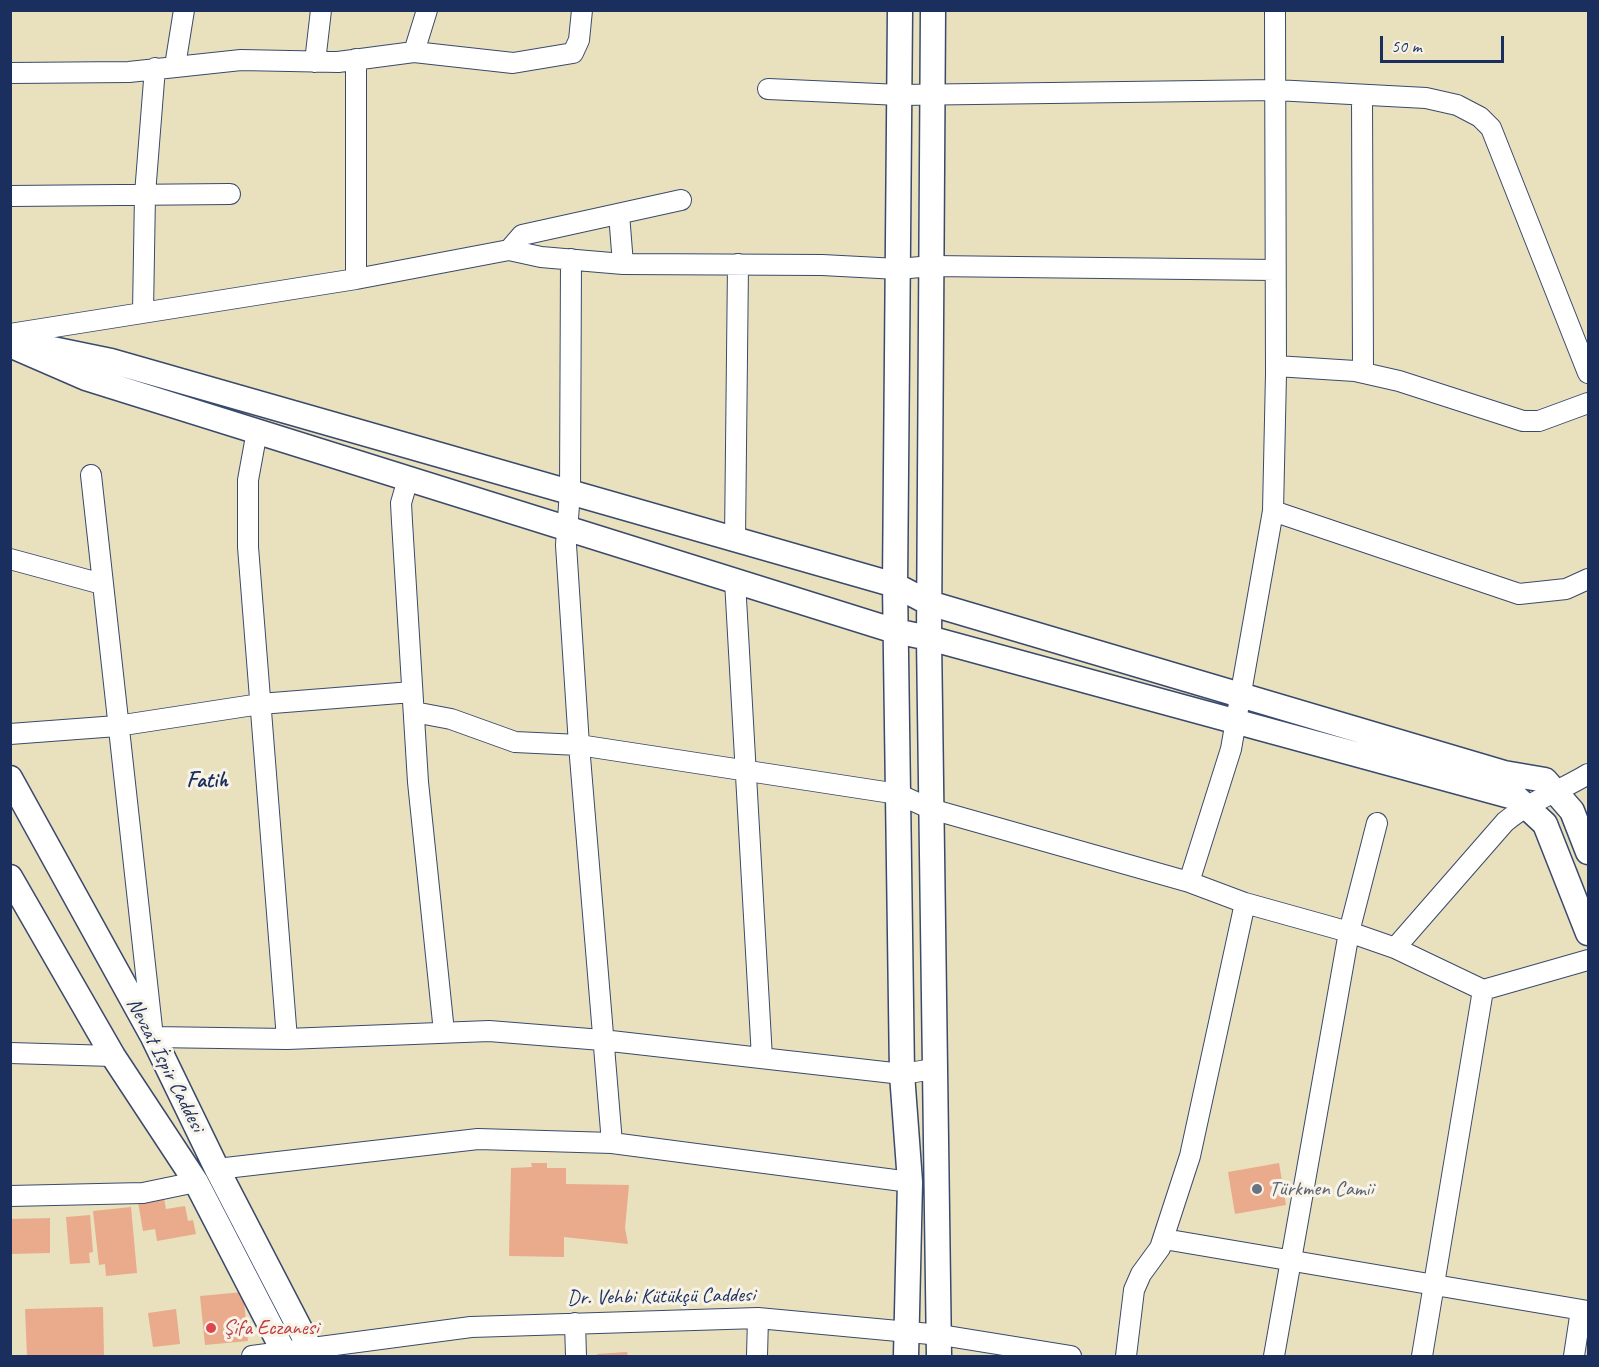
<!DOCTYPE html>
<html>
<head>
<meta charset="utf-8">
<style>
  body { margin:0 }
  #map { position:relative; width:1599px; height:1367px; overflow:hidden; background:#e9e0bd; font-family:Caveat,sans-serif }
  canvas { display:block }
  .frame { position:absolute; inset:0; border:12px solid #1b2f5e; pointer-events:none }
  .scale { position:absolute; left:1380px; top:36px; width:124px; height:27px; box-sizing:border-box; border:3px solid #1b2f5e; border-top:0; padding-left:8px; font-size:18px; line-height:21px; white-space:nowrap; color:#1b2f5e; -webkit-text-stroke:4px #f7f3e8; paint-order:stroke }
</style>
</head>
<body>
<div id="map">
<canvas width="1599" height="1367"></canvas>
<div class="frame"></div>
<div class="scale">50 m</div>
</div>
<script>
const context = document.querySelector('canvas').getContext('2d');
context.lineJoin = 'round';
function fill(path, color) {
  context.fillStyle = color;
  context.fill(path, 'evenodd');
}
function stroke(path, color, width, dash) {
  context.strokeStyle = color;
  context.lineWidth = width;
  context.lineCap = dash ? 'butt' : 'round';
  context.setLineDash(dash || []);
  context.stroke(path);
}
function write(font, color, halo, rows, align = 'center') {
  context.font = font + ' Caveat,sans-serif';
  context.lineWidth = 6;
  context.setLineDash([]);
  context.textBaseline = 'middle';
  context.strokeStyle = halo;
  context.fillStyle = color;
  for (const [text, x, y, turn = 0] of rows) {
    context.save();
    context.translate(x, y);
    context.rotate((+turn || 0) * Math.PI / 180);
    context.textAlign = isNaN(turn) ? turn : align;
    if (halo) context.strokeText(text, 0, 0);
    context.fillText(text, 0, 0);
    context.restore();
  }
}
fill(new Path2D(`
  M531,1163H547V1168H566V1184L629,1185L625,1228L628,1244L564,1237V1257L509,1256L511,1168L532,1167Z
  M1279,1163L1286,1205L1235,1214L1228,1172Z
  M164,1198L166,1209L185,1206L188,1221L193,1220L196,1234L157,1241L155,1229L143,1231L138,1202Z
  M131,1207L137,1273L106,1276L105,1264L99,1265L93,1211Z
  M90,1215L93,1252L89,1253L90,1263L70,1264L66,1217Z
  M50,1218V1253L10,1254V1219Z
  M243,1292L248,1341L205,1345L200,1296Z
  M103,1307L104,1356H27L25,1309Z
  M176,1309L180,1344L153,1347L148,1313Z
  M627,1352L628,1356H597V1354Z`), '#e9ab8b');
const minor = new Path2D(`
  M414,52L427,10
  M315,62L321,10
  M175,66L184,10
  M10,73L129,72L241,60L338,62L414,52L513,63L573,53L579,40L582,10
  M768,89L900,95L1275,90L1426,98L1457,105L1480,117L1491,128L1588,373
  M1362,95L1363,372
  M10,196L230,194
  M619,214L623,264
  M509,250L522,235L681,200
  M571,259L570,492L566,545L579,745L612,1143
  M356,279V59
  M143,312L145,194L155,68
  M10,334L356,279L509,250L541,257L623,264L822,265L898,269L932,266L1275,270
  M1276,366L1355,371L1399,381L1523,421H1539L1588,403
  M257,431L248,480V547L287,1039
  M91,475L153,1037L287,1039L489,1031L602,1040L902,1074L934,1069
  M408,479L401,503L402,522L418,782L444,1032
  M1273,511L1519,594L1566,589L1588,579
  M735,539L738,264
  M10,559L102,584
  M735,581L762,1058
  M414,712L451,719L515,742L579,745L898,794L931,809L1189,882L1245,903L1349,932L1395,948L1483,990L1588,960
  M10,734L117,726L260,704L412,692
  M1189,882L1231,749L1273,511L1276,374L1275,10
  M1395,948L1505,822C1530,801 1560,791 1588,774
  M10,1053L113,1056
  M217,1169L478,1139L612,1143L910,1182
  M10,1196L143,1193L196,1182
  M1164,1239L1588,1311
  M575,1323L576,1356
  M252,1356L471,1327L758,1318L941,1335L1071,1356
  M757,1356L758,1318
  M1126,1356L1134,1290L1141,1274L1160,1248L1190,1156L1245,903
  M1274,1356L1349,932L1377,823
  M1422,1356L1483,990
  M1574,1356L1581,1310`);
const major = new Path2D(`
  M900,10L895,585L902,1074L910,1182L906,1356
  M933,10L929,638L939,1356
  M10,345L86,378L895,631L929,638L1517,798L1545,824L1588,933
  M33,345L111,361L895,585L929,603L1504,773L1545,780L1572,811L1588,852
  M10,778L153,1037L217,1169L314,1356
  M10,877L113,1056L196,1182L286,1356`);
stroke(minor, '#3a4a6c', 22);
stroke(major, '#3a4a6c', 27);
stroke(minor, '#fff', 20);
stroke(major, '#fff', 24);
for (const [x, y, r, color] of [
  [1257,1189,6,"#6b7280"],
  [211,1328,6,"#e0444e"]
]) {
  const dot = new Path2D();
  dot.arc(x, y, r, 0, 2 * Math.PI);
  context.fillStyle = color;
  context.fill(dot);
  stroke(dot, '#f7f3e8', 2);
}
write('21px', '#1b2f5e', '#f7f3e8', [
  ["Nevzat İspir Caddesi",165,1065,63],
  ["Dr. Vehbi Kütükçü Caddesi",661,1297,-1]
]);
write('21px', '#5b616d', '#f7f3e8', [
  ["Türkmen Camii",1269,1189]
], 'left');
write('21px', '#be3a42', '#f7f3e8', [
  ["Şifa Eczanesi",223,1328]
], 'left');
write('bold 22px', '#1b2f5e', '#f7f3e8', [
  ["Fatih",207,781]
]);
</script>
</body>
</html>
